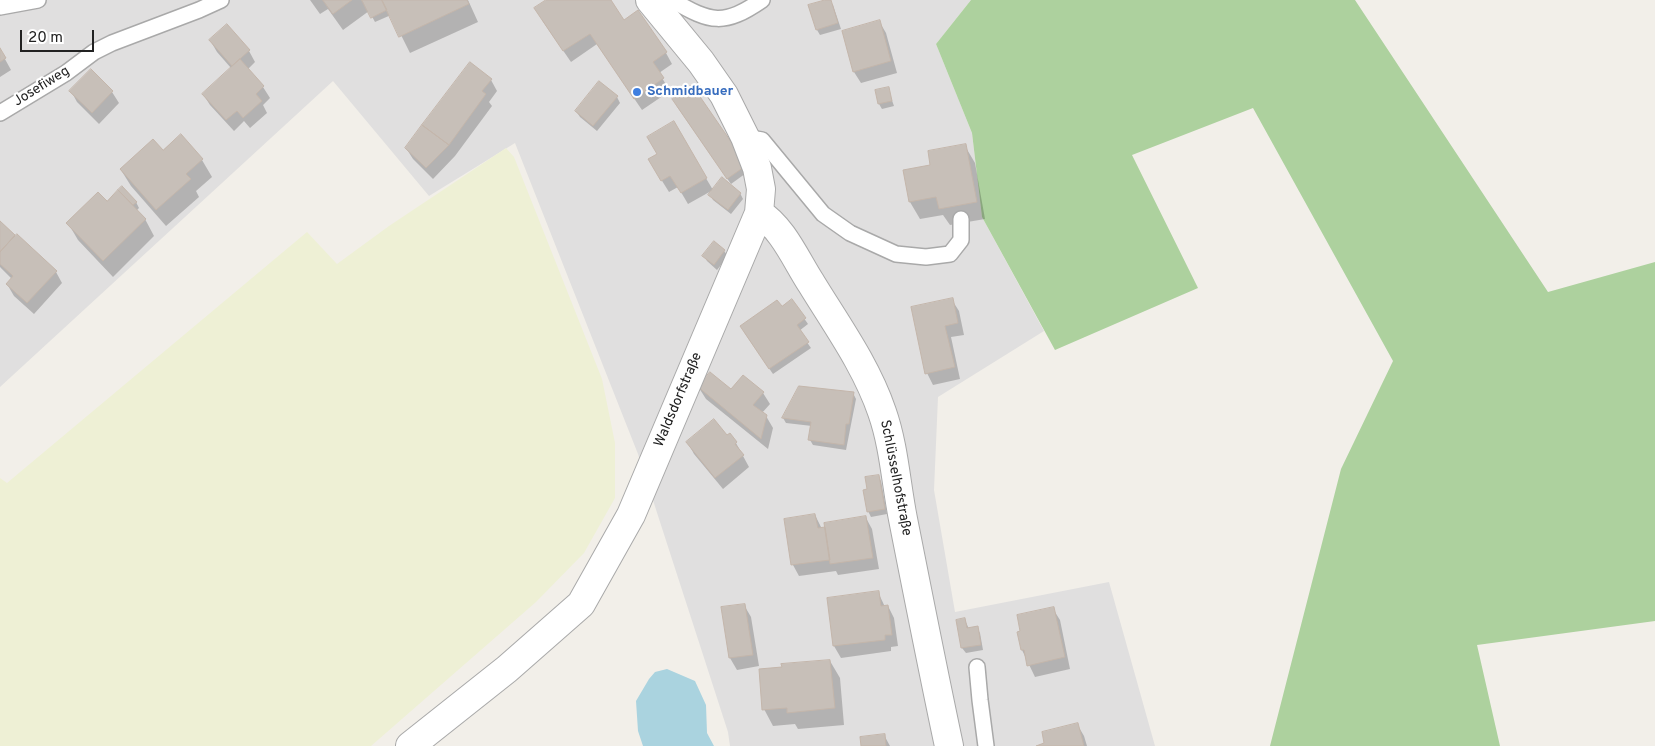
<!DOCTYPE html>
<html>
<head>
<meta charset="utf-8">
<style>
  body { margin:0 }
  #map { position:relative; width:1655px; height:746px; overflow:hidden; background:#f2efe9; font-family:Overpass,sans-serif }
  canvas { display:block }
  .scale { position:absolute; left:20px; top:30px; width:74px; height:22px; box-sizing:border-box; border:2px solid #222; border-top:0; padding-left:6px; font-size:15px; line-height:18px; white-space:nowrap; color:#222; -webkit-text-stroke:4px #fff; paint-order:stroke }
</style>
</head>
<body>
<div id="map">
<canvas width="1655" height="746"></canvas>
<div class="scale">20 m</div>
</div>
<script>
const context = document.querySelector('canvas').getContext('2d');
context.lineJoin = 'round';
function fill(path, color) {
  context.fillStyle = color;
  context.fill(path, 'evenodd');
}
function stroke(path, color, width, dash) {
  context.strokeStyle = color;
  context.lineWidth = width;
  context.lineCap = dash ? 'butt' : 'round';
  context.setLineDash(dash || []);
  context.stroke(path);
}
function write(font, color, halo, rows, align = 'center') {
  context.font = font + ' Overpass,sans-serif';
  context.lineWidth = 4.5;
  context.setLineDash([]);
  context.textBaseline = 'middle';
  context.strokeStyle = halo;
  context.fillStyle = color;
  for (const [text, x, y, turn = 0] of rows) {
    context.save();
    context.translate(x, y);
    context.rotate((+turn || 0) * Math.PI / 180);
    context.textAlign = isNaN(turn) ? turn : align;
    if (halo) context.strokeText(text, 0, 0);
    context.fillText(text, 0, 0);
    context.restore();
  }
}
fill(new Path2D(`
  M0,0H971L936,44L972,133L982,217L1044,331L938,397L934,490L955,612L1109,582L1155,746H730L728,732L638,454L515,143L429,196L333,81L0,387Z`), '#e0dfdf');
fill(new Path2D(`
  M506,148L514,157L602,379L615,443V498L584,553L536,602L371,746H0V478L7,483L307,232L337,264L389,226Z`), '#eef0d5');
fill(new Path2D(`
  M971,0H1355L1548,292L1655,262V621L1477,645L1500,746H1270L1341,469L1393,361L1253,108L1132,155L1198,288L1055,350L982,217L972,133L936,44Z`), '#add19e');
fill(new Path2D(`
  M667,669L695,681L706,705L707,733L714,746H643L638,731L636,701L649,679L655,672Z`), '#aad3df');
fill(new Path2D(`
  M310,0H468L478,22L410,53L391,15L375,22L369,11L343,30L328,9L320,14Z
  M549,0H609L624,21L666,53L672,64L659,73L670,91L642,110L597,44L571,62L542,20Z
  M829,0L833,5L841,29L820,35L817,30Z
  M879,21L886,33L897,73L861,83L854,72L843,32Z
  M210,40L249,51L255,62L248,69L263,87L270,98L263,105L267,113L250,128L244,121L234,131L210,105L203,94L231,68L217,52Z
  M0,50L11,70L0,77Z
  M91,71L112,92L119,103L99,124L77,102L71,91Z
  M491,80L497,91L489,102L492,106L455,156L433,179L413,159L406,148Z
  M888,89L894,106L882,109L879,104Z
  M617,97L620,103L597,131L580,117L576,111Z
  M676,105L749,171L731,184Z
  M673,123L713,190L688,204L678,187L669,192L649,160L659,154Z
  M965,146L975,163L985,219L950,225L943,215L920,219L910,202L905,171L932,166Z
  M163,152L202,160L212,177L196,191L199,197L166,226L131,186L121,170Z
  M122,188L136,202L139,208L136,211L145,219L154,236L113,277L78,240L68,223L107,203Z
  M740,193L743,199L731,214L713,200L710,195Z
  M0,222L56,272L62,283L34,314L14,296L7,284L12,279L0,267Z
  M714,243L724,251L728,256L717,270L707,261L704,256Z
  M952,300L959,311L964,335L951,337L960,379L933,385L927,373Z
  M792,301L808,324L799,331L811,348L773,374L744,332Z
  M699,388L763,393L770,404L762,413L766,416L773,428L768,449L706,399Z
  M853,393L856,399L846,450L813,445L810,440L812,426L786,423L783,418Z
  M727,436L736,443L749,467L723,489L694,454L688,443Z
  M878,476L881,481L887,514L871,517L868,511V490Z
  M815,515L822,529L866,518L872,529L879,569L838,575L836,571L799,576L793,565Z
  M878,592L885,607L888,606L894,618L898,646L891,647V651L841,658L834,646L828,599Z
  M744,605L751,617L759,666L737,670L730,658L722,608Z
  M1053,609L1060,620L1070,669L1035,677L1022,650Z
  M965,620L969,629L977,628L980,633L983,650L966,653L962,648Z
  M830,661L840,678L844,725L798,729L795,724L773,726L764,709Z
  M1077,724L1084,736L1087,746H1037L1046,744Z
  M884,735L890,746H862Z`), '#0003');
const building = new Path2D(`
  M323,0H352L333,14Z
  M362,0H382L387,10L371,18Z
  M382,0H467L469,4L399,37Z
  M546,0H611L624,20L638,10L667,52L653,62L664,78L634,99L590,34L563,51L534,8Z
  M825,0H831L838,23L816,30L808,5Z
  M880,20L891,61L853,72L842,31Z
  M227,24L250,50L232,66L209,40Z
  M0,48L6,58L0,62Z
  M240,59L264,86L256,94L262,101L243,118L237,111L226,120L202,94Z
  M470,62L492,79L482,91L486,94L449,145L422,125Z
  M91,69L113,91L92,113L69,91Z
  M599,81L618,96L593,126L575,111Z
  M692,85L747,165L727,179L672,99Z
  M889,87L892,101L878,104L875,90Z
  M674,121L707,178L681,193L670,176L661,181L648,159L657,154L647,137Z
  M422,125L449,145L426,168L405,148Z
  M181,134L203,159L186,174L191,179L156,210L120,169L153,139L163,150Z
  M966,144L977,202L939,209L936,197L909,202L903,170L930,165L928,151Z
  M722,177L741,193L728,210L708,195Z
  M122,186L137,202L133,205L118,190Z
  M118,190L146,219L103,261L66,223L98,192L107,201Z
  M0,221L15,235L0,252Z
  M17,234L57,271L27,303L6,284L13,276L0,264V252Z
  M714,241L725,250L714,265L702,256Z
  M953,298L958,323L945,326L955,367L925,374L911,307Z
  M792,299L806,318L797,325L809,342L769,369L740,326L777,300L782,306Z
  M710,372L731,389L743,375L764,392L753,405L767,415L761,439L698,387Z
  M799,386L854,392L849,424H846L844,445L808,440L811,422L782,418Z
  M714,419L727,435L730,433L737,442L735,444L744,455L715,478L686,442Z
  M879,475L885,509L867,512L863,490L867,489L865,477Z
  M815,514L818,528L825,527L830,560L791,565L784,519Z
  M866,516L873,558L830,564L824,523Z
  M879,591L881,606L888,605L892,635H885V640L833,646L827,598Z
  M745,604L753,655L729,658L721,607Z
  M1054,607L1065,657L1027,666L1024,650H1021L1017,632L1020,631L1017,615Z
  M965,618L967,628L978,626L981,645L961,648L956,620Z
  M830,660L835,708L787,713V708L762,710L759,669L782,667L781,664Z
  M1078,723L1084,746H1036L1044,743L1042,732Z
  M885,734L886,746H861L860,737Z`);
fill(building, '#c7bfb8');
stroke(building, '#c4b6ab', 1);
const service = new Path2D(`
  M672,0C711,23 724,26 762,0
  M0,7L38,0
  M0,113L66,73L94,52L112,43L199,10L221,0
  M745,137L762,140L823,214L850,233L896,254L926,257L950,254L961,240V219
  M977,667L980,700L986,746`);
const minor = new Path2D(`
  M759,213C783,228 796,260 811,283C836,324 866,365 882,412C894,446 896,484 903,519C918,595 933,671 949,746
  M410,746L507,669L581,604L631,515L759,213L761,189L757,168L745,137L724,95L701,62L650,0`);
stroke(service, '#a9a9a9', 18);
stroke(minor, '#a9a9a9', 30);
stroke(service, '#fff', 15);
stroke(minor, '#fff', 28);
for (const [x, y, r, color] of [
  [637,92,5,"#3f7fe0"]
]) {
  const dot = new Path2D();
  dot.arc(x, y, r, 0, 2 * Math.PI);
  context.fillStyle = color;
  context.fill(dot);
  stroke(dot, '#fff', 2);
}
write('14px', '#222', '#fff', [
  ["Josefiweg",42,87,-32],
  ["Waldsdorfstraße",679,400,-67],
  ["Schlüsselhofstraße",895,478,79]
]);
write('bold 14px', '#366cbe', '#fff', [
  ["Schmidbauer",647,92]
], 'left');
</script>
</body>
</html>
